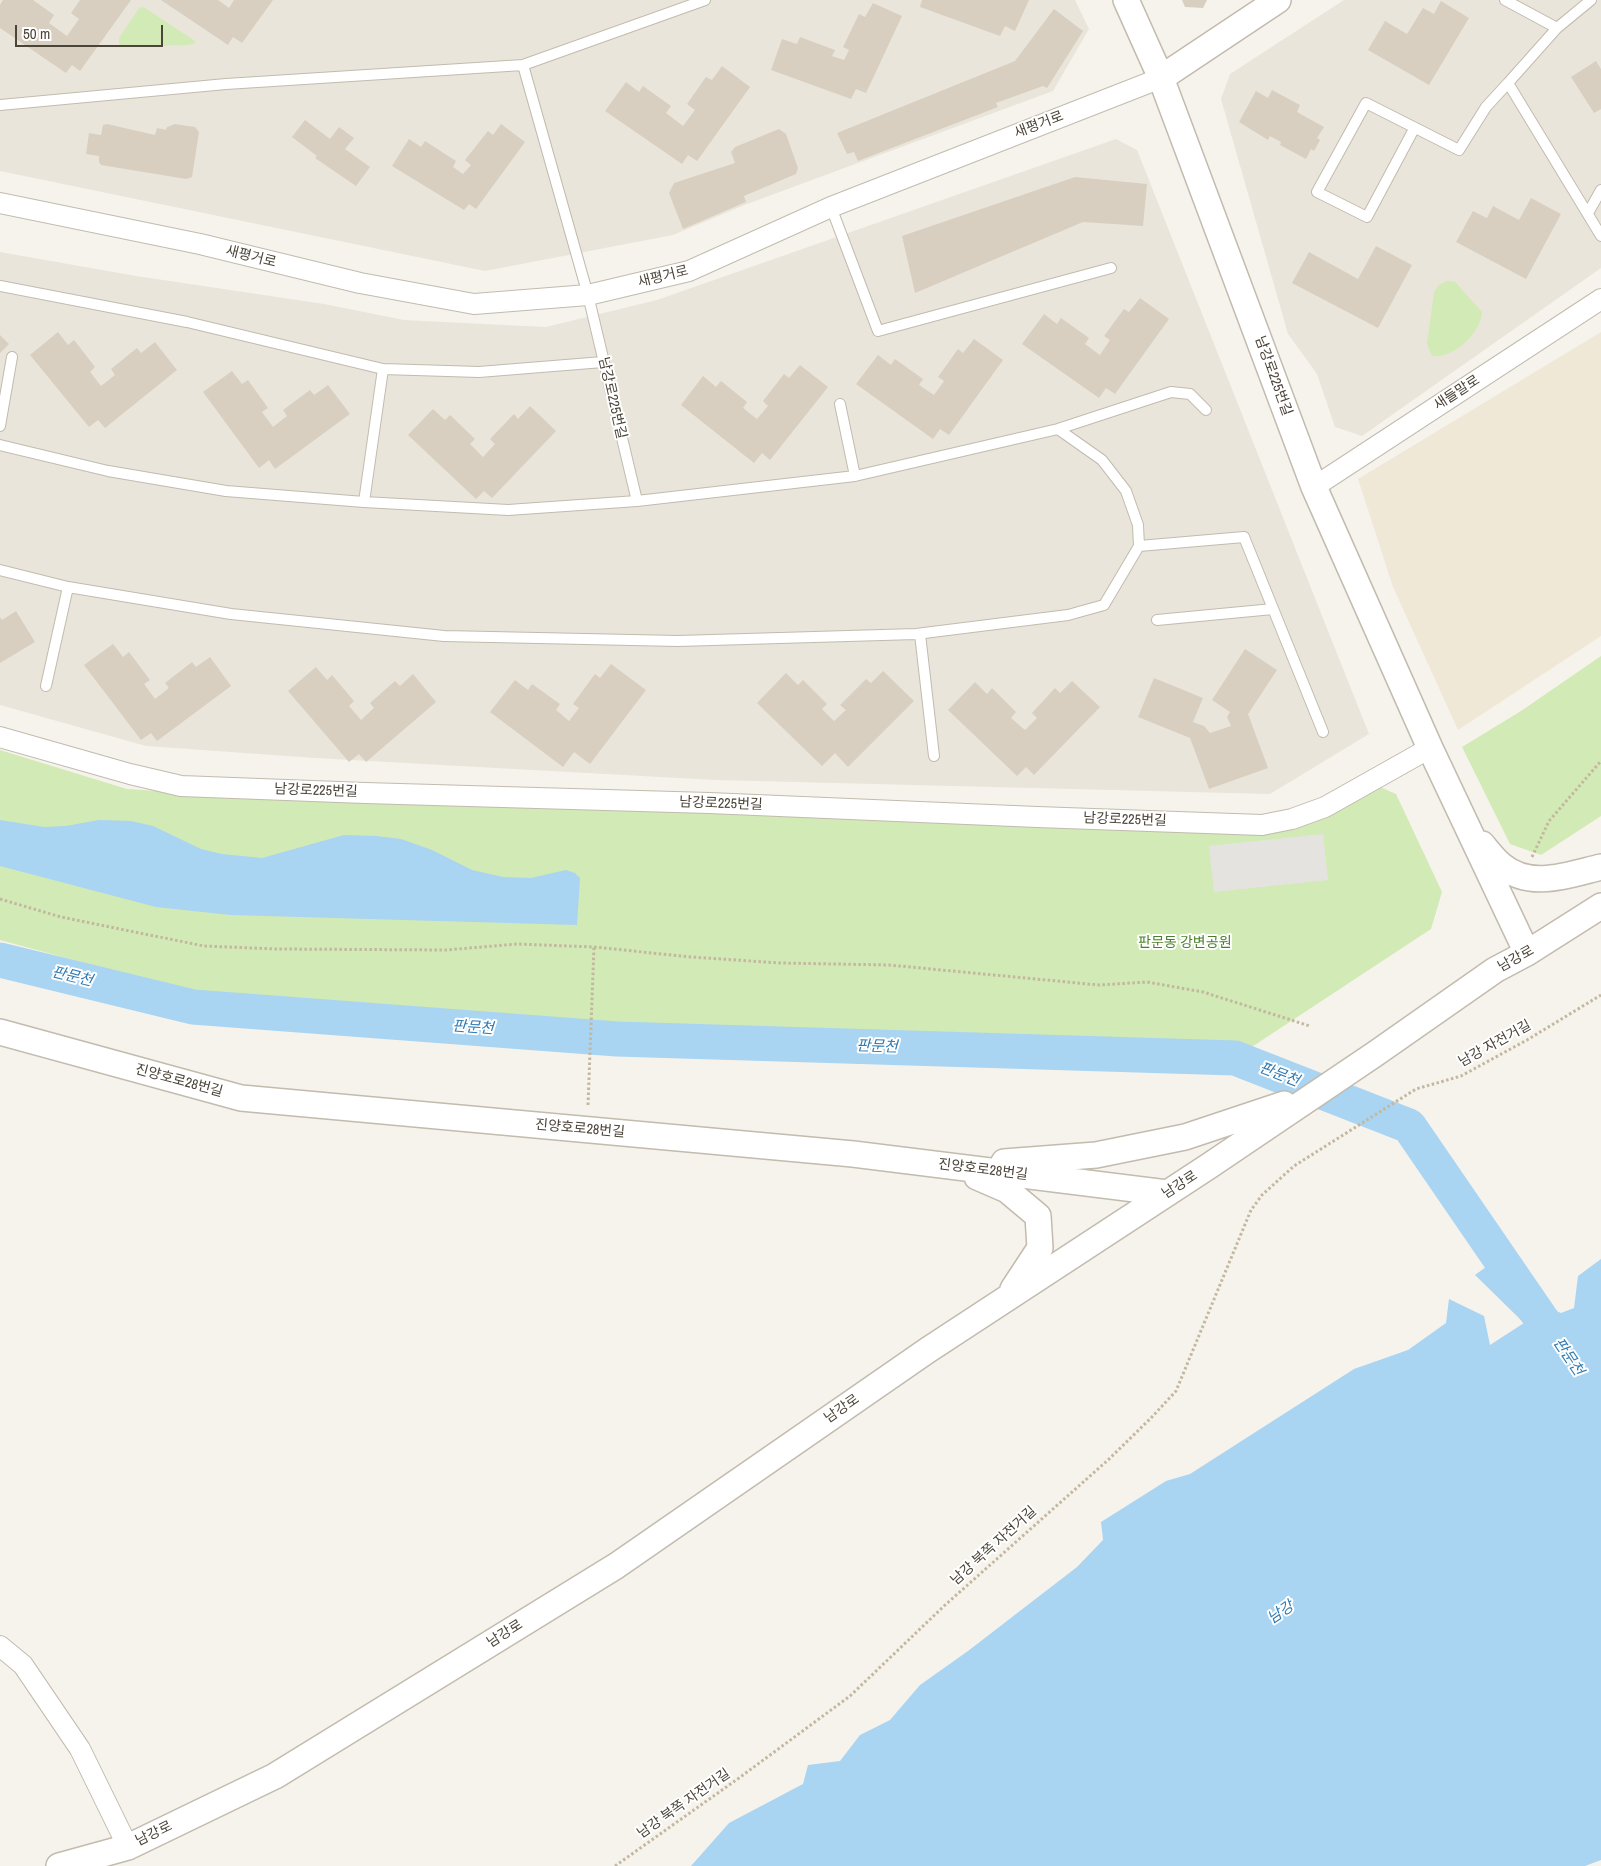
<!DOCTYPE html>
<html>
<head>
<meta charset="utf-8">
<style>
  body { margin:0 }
  #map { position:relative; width:1601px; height:1866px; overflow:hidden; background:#f6f3ec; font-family:"Archivo Narrow",sans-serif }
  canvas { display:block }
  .scale { position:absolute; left:15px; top:25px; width:148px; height:22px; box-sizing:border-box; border:2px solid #4b4439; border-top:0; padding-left:6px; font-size:15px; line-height:18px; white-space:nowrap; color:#4b4439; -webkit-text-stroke:4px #fff; paint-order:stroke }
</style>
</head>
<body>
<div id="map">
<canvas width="1601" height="1866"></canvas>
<div class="scale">50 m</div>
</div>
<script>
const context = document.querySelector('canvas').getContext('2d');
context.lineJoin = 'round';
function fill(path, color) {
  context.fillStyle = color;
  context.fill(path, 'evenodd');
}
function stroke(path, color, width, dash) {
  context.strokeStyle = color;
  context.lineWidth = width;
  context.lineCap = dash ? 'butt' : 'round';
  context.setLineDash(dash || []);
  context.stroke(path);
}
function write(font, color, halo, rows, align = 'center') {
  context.font = font + ' "Archivo Narrow","Noto Sans KR",sans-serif';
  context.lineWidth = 4;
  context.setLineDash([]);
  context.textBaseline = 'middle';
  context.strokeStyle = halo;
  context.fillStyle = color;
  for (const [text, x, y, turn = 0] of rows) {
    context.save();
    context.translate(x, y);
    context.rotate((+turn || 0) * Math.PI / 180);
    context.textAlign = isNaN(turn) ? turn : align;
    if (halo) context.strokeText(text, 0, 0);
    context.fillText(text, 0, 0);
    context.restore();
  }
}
fill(new Path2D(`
  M0,0H1075L1089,29L1053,91L747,204L673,235L485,271L0,171Z
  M1344,0H1601V268L1362,436L1335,427L1317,374L1288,334L1221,99L1230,74Z
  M1116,139L1137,150L1369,734L1270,794L715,780L315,758L146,746L0,705V252L136,276L324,304L404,320L546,327L657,300Z`), '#eae5da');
fill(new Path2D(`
  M1601,332V636L1458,730L1393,587L1358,479Z`), '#efe8d6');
fill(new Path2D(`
  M140,7L145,8L195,41V43L189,45L122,47L119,43V38Z
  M1447,281L1455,282L1482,312C1481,333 1453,359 1432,356L1427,344L1434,292L1439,285Z
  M1601,656V816L1541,855L1510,844L1462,747L1521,711Z
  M0,750L127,789L253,797L1111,828L1269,831L1380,787L1396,794L1442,892L1431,929L1235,1058L264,1012L0,940Z`), '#d2eab5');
fill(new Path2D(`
  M1323,834L1328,880L1214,892L1209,846Z`), '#e5e3e0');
fill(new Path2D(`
  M0,820L44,827L66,826L99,820L131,821L153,826L201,849L222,854L262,858L344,835L376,836L401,839L432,850L472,870L503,877L531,878L566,870L575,873L580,878L577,925L231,915L156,907L0,866Z
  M1497,1259L1516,1294L1561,1313L1574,1308L1578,1276L1601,1259V1860L1585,1866H691L729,1823L803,1784L808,1765L840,1761L860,1735L890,1720L920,1685L968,1651L1077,1567L1103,1540L1101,1522L1166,1481L1190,1474L1354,1369L1408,1350L1446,1323L1449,1299L1484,1316L1490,1345L1524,1323L1475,1275Z`), '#a9d4f2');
stroke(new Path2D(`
  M0,960L193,1007L617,1039L1235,1058L1409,1126L1601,1406`), '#a9d4f2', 35);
fill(new Path2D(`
  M3,0H33L54,15L49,23L67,36L79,19L71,13L80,0H131L80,71L72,65L66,73L0,28V5Z
  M161,0H218L229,8L234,0H273L242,43L233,37L228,45Z
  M922,0H1029L1015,31L1005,26L1000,36L920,7Z
  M1182,0H1207L1203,8L1185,7Z
  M1441,1L1469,18L1429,85L1368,50L1385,21L1407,34L1423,8L1434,14Z
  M873,3L902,16L866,93L856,89L851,99L771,70L782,39L797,44L800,37L835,50L832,56L844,60L849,50L843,47L859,14L865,17Z
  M1054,9L1083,31L1047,88L1043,86L996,103L998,107L858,161L854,152L847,154L837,133L1015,61Z
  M1596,61L1601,69V109L1594,113L1571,77Z
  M722,66L750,87L697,161L688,155L682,164L605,111L626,82L639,92L643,86L671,106L666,113L683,126L695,110L687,104L706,77L712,80Z
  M1272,90L1300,105L1297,112L1324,127L1317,138L1320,140L1314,151L1311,149L1306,159L1280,145L1281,142L1270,136L1268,140L1239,122L1256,91L1268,98Z
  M305,120L330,139L339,127L354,138L345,149L370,167L356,186L315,158L317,156L292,137Z
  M107,124L155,135L157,128L166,130L167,127L175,124L195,127L199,132L192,177L186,179L101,165L99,162V156L86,154L89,133L101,135L103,125Z
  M501,124L525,142L476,209L469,204L464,210L392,166L409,139L421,147L425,141L456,161L453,167L463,174L471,165L465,160L488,131L493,135Z
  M779,129L786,134L798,168L796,174L744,196L746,202L683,229L669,193L674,183L735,163L731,152L735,147Z
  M1075,177L1147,184L1143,226L1083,222L915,293L902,236Z
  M1531,198L1561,214L1526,279L1456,242L1473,211L1487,218L1493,206L1519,220Z
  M1376,246L1412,265L1378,328L1292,283L1309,252L1358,279Z
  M1140,298L1169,319L1115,394L1106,388L1099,398L1022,344L1044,314L1057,324L1061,318L1089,338L1085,344L1100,355L1110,340L1104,336L1124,309L1129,312Z
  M58,332L68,345L74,340L95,367L90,372L101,386L115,375L111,369L137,348L141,353L155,342L177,370L105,428L98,420L89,427L30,355Z
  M0,335L9,344L0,353Z
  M974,339L1003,360L949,435L940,429L933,439L856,384L878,355L891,365L895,359L923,379L919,385L934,395L944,381L938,377L958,349L963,353Z
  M800,365L828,387L770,460L762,453L754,463L681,405L703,376L716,387L721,381L747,402L743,408L757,419L768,406L763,401L784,374L789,378Z
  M232,371L242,384L248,380L268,408L262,412L273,427L287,416L283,410L310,390L314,395L328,385L350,414L275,469L269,460L259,468L203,392Z
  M530,406L556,431L492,498L484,491L476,499L408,435L433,409L445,420L450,415L475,439L470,444L483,457L495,444L490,439L514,414L518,419Z
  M16,611L35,642L0,663V617L2,620Z
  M113,644L123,657L129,652L150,680L144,684L155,699L169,688L165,683L192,662L196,667L210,657L231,686L157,741L151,733L141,740L84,665Z
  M1245,649L1277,670L1248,714L1268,768L1209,789L1190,738L1138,717L1154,678L1203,698L1193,722L1204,726L1210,733L1231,726L1227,717L1230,712L1212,700Z
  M611,664L646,690L590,764L574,752L563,767L490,712L515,680L528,690L532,684L560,704L556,710L569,721L579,708L573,704L595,674L600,678Z
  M316,667L327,680L332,675L354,701L349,706L361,720L374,708L370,703L395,681L400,686L413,674L436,702L366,762L359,754L349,762L288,691Z
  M883,671L914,701L848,767L835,753L822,766L757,703L786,673L798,685L803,680L827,704L822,709L834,721L846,710L840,705L866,679L871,683Z
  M1072,681L1100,707L1034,775L1026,767L1017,776L948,710L975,682L987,694L992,688L1016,712L1011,718L1025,730L1037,718L1032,713L1055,688L1060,693Z`), '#d8cfc1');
const service = new Path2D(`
  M1505,0L1557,28
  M1591,0L1557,28L1508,83L1601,236
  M0,105L226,84L523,65
  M1414,129L1367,217L1317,192L1366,103L1459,150L1486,107L1508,83
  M831,207L878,331L1111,268
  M1588,213L1601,190
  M0,286L187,322L383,369L479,372L603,362
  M840,404L855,476
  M0,426L12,357
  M1058,429L1171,392L1190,394L1206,410
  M0,445L108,471L226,491L364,502L508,510L637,501L855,476L1058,429L1102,460L1126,491L1138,525L1139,546L1104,605L1068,615L916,634L678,641L444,636L231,614L68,587L0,570
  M637,501L588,295L523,65L705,0
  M364,502L383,369
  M1139,546L1244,537L1323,732
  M1157,620L1273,609
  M920,634L934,756
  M46,686L68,587`);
const minor = new Path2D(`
  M0,203L200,244L360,283L474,304L588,295L689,271L831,207L1161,78
  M1314,487L1601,299
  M0,737L130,774L181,786L365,793L709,803L1037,817L1262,825L1292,819L1325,807L1430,748
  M0,1646L23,1665L80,1749L128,1847`);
const tertiary = new Path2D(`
  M1126,0L1161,78L1314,487L1430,748L1527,953
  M1161,78L1278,0
  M1482,844C1488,851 1494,859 1501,865C1530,890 1568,875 1601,867
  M0,1032L241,1098L853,1154L1167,1193
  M1004,1162L1096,1155L1185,1137L1284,1104
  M977,1177L1007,1190L1038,1216L1040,1248L1013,1289
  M59,1866L128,1847L275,1776L616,1566L928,1350L1209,1166L1375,1054L1495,970L1527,953L1601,906`);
stroke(service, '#c2bbae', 12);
stroke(minor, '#c2bbae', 22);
stroke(tertiary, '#c2bbae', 28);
stroke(new Path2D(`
  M1532,857L1549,821L1601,761
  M0,899L61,917L204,946L276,949L446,950L517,944L594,947L691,957L780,963L889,965L1099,985L1147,982L1203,992L1310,1026
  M588,1105L594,947
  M615,1866L739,1778L850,1696L944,1606L1108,1460L1151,1418L1176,1391L1251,1210L1262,1195L1294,1166L1416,1089L1461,1076L1527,1040L1601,995`), '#c4b79f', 3, [2.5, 2.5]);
stroke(service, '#fff', 10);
stroke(minor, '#fff', 20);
stroke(tertiary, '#fff', 25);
write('14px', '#4b4439', '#fff', [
  ["새평거로",1039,125,-21],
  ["새평거로",251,257,14],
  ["새평거로",663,277,-14],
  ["남강로225번길",1273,376,70],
  ["새들말로",1457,393,-33],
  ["남강로225번길",612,398,77],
  ["남강로225번길",316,791,2],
  ["남강로225번길",721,804,2],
  ["남강로225번길",1125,820,2],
  ["남강로",1516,959,-29],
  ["남강 자전거길",1495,1044,-29],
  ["진양호로28번길",179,1081,15],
  ["진양호로28번길",580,1129,5],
  ["진양호로28번길",983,1170,7],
  ["남강로",1180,1185,-33],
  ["남강로",842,1409,-35],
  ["남강 북쪽 자전거길",994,1546,-42],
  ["남강로",505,1634,-32],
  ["남강 북쪽 자전거길",684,1804,-35],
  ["남강로",154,1834,-26]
]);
write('14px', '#4a7f2a', '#fff', [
  ["판문동 강변공원",1185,943]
]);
write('italic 15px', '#2e7ab2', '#fff', [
  ["판문천",72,977,14],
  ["판문천",473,1028,4],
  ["판문천",877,1047,2],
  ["판문천",1279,1075,21],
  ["판문천",1568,1357,56],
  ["남강",1281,1613,-34]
]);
</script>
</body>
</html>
